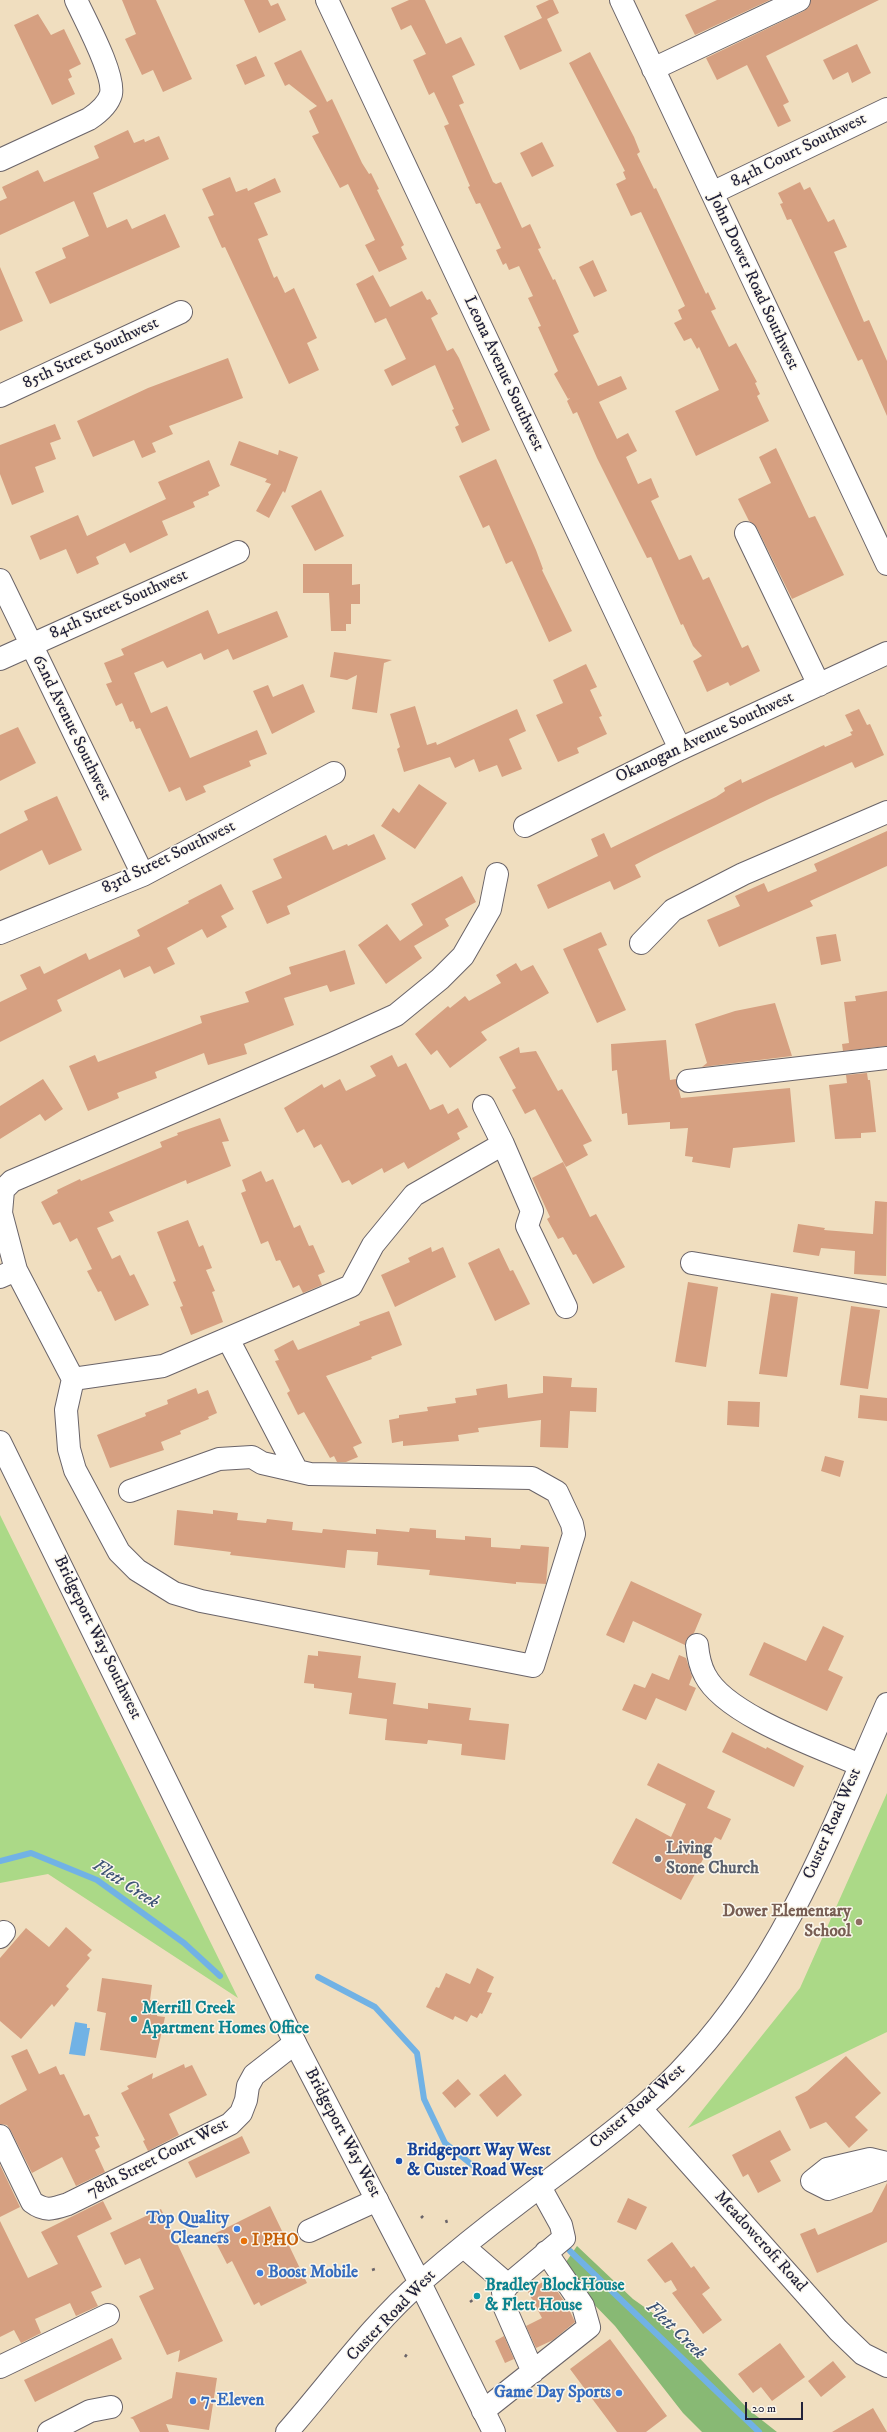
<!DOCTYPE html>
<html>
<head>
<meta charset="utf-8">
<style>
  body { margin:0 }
  #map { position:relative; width:887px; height:2432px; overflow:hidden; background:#f0debf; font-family:"IM FELL DW Pica",serif }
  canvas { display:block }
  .scale { position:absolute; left:745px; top:2402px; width:58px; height:18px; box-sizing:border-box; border:2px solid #22223b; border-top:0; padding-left:5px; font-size:12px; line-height:14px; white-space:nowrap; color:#22223b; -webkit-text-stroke:3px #fbf7ec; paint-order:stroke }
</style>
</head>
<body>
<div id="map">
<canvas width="887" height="2432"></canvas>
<div class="scale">20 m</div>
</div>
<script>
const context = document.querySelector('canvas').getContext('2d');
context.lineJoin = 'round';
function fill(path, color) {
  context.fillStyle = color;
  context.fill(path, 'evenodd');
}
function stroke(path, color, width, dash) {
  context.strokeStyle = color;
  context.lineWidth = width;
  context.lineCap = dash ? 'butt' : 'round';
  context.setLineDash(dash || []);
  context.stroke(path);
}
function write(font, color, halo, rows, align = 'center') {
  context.font = font + ' "IM FELL DW Pica",serif';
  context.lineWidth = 3;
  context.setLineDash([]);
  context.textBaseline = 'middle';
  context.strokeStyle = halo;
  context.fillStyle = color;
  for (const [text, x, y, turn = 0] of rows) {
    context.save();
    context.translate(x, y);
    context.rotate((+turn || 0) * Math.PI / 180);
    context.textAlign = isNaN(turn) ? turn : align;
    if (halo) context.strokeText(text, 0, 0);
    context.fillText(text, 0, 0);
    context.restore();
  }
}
fill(new Path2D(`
  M0,1515L238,1998L48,1874L0,1883Z
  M887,1793V2032L688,2128L800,1988Z`), '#abd987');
fill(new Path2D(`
  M577,2246L633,2299L664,2321L749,2410L777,2432H702L683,2413L615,2326L582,2292L566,2262Z`), '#88b974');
fill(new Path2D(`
  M75,2022L87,2024V2028H90L85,2056L69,2054Z`), '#71b2e5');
stroke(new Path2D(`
  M0,1861L31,1853L97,1880L184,1943L220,1976
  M318,1977L375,2007L417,2053L424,2099L445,2143L482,2173
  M570,2251L759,2432`), '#71b2e5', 6);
fill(new Path2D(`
  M122,0H156L192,79L163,92L153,70L142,75L125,39L136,34Z
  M244,0H268L271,6L278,3L286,20L259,33Z
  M409,0H425L446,44L461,37L475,65L452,76L464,103L459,105L493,182L496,184L501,182L522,228L530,224L541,248L538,249L553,280L555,279L579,332L573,335L598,386L621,376L627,389L599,402L617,439L628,433L637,451L626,457L638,484L651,478L659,497L651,501L679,560L691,555L703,580L709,577L742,648L748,645L760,671L730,686L728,682L707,692L693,661L702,656L693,646L683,624L681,625L651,557L647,558L597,458L577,412L573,414L567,401L570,398L568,399L554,374L558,371L538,327L541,326L528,298L533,296L519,266L509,270L506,263L503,265L496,250L501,248L480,203L476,204L468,187L470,186L444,126L449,124L434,92L429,95L413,60L426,54L411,25L401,30L391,8Z
  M549,0H553L559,13L547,19L562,51L520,70L504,36L542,18L536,6Z
  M717,0H770L695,35L685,15Z
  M811,0H879L766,56L789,102L783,105L791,121L778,127L747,65L717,80L706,58L804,11L809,7Z
  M38,14L51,35L64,29L81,64L69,70L72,77L68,79L75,94L52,105L14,25Z
  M857,44L871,73L852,83L848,72L833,80L823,60Z
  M301,50L327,102L332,99L362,163L369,174L371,173L379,189L377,190L404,245L401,247L407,259L379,272L365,245L375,240L348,184L340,188L312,136L319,133L309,111L317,106L289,84L285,86L274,63Z
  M590,52L634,137L640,152L637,154L654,189L656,188L706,294L708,292L716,309L711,311L729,347L736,343L757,382L755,383L760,394L757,396L769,421L696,456L675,411L719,390L699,347L697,349L691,338L684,341L674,323L682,319L678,310L685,306L641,212L631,216L616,184L626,179L623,172L625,171L569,63Z
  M256,56L265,76L245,85L236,65Z
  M128,130L134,143L144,139L145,142L159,136L169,159L93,193L107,228L127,219L132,229L165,214L180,247L50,304L35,272L66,258L62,248L89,236L74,201L0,235V201L7,198L2,187L38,170L44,182L99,158L94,146Z
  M542,142L554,166L532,177L520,153Z
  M230,177L236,192L247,188L248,191L275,178L281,192L254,203L268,235L258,239L274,278L277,276L285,293L294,288L317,338L307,343L319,370L289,384L225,247L222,248L208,217L214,215L202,189Z
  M800,182L804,190L810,187L828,222L834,219L847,247L834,252L864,322L869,320L887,361V416L862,359L858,361L791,219L787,220L780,204L783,203L778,193Z
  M593,260L607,291L594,297L579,267Z
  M0,267L23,321L0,331Z
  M373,275L390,307L422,291L427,300L430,299L438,314L431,318L447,351L453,348L459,358L490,430L462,443L455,427L459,425L452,410L454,409L435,365L392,386L384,370L406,359L386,318L375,323L356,284Z
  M228,358L243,398L169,426L173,434L152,443L156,452L142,458L134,440L93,457L77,421L148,388Z
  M55,424L61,439L50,443L56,459L35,467L44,492L12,505L0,474V445Z
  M239,441L278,455L279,450L298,457L285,493L283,491L269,518L256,511L271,484L265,482L267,479L230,465Z
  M776,448L809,518L815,516L844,575L792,599L757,528L749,521L738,499L771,483L759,457Z
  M496,459L536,550L543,569L542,570L572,631L549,642L512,561L506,564L489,525L483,528L459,476Z
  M209,460L220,486L208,492L209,495L193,502L195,507L162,521L168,535L130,553L125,543L96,557L99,564L77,574L66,549L40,560L30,536L78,515L87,536L166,499L158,482Z
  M321,490L344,536L315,551L291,506Z
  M303,564H352V585L360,584V604H351V624H346V631H331L329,593H303Z
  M208,610L218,634L277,611L288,637L233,660L228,649L204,660L201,653L167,668L163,661L134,673L151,713L167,706L190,758L257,730L267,754L249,761L251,766L203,786L206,792L186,801L180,787L169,792L140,728L136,729L133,721L130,722L122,703L116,706L106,684L112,682L104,663L124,655L121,649Z
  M334,652L392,660L384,663L377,713L352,709L357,675L347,680L330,677Z
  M586,664L597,687L590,690L602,716L599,717L607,734L577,748L579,753L558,762L536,715L563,703L553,680Z
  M303,684L315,712L272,734L253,691L268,685L273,697Z
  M415,706L427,745L436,742L437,745L517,709L526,731L509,739L522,769L502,777L497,765L479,772L474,759L455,768L450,757L404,772L397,749L400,747L390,714Z
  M859,709L867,725L870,724L884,755L855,768L852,762L769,799L654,855L635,865L641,877L614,890L610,881L548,909L537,885L598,856L591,839L604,833L611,848L716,797L725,791L724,788L741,779L742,783L824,745L825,747L852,735L850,732L853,731L845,715Z
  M18,727L36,763L0,781V735Z
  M419,784L447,803L415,849L381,826L393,808L399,813Z
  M57,796L82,850L49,865L42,850L0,871V834L28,820L24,811Z
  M887,831V866L810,901L813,906L719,947L707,920L740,906L735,896L764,883L768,892L817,871L814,864Z
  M374,834L386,859L287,906L290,914L267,924L252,891L282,878L273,859L326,835L333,850L347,844L348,846Z
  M462,876L476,902L445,919L449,926L414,946L422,958L386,984L358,945L387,924L400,941L423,925L411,904Z
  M221,884L234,909L221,916L227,927L207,938L202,929L167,948L175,964L154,974L150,966L124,978L120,969L57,1000L62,1011L0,1042V1002L27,989L20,975L40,966L44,974L86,953L89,960L140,936L137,930L189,903L188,901Z
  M601,932L607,945L598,949L626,1010L597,1023L563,949Z
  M836,934L841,961L821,965L816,937Z
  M345,950L355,984L330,992L327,985L284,998L294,1025L244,1044L247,1054L208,1065L204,1053L155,1072L157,1078L117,1093L119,1098L88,1111L69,1066L95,1055L98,1062L202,1023L200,1016L249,1002L245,992L291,974L289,967Z
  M516,963L521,971L533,965L549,993L481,1032L487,1040L450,1068L437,1050L431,1055L415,1034L448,1006L450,1008L465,996L469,1001L501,983L496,975Z
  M887,991V1046L843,1051L842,1044L849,1043L844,1002L856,1001L855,996Z
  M775,1003L792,1056L702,1067L707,1063L695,1024L735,1011Z
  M666,1040L670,1080L676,1079L681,1098L790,1088L795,1142L733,1148L730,1168L692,1162L693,1157L685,1156L688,1128L670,1129V1122L628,1125L627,1113L622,1114L617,1070L612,1071L611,1044Z
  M519,1047L520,1053L536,1051L558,1091L562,1089L592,1141L583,1145L588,1155L566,1167L535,1109L525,1114L512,1090L516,1088L499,1057Z
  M392,1055L398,1067L406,1063L430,1110L443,1104L448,1114L458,1108L468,1127L457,1133L460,1139L408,1169L404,1162L384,1173L382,1168L352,1185L349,1180L342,1183L321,1144L314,1148L304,1129L297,1133L284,1108L322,1084L324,1088L340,1079L346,1091L376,1076L370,1066Z
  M867,1073L868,1080H870L876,1132L861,1133V1138L835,1139L829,1085L847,1083L846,1075Z
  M43,1079L63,1109L45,1121L40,1114L0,1139V1106Z
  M220,1118L229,1141L222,1142L231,1166L187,1184L186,1180L109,1212L114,1221L97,1228L112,1259L120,1255L130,1276L134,1274L149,1305L115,1321L101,1291L98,1292L87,1271L92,1269L77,1238L70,1242L60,1222L53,1225L41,1202L58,1193L57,1190L80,1179L81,1181L162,1147L160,1142L178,1135L177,1133Z
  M563,1162L590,1217L596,1214L625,1267L593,1284L576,1254L573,1255L563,1237L558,1239L547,1219L550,1217L532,1178Z
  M261,1171L266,1182L273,1179L294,1228L300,1225L309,1246L313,1245L325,1272L318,1275L322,1285L303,1293L299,1285L293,1288L280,1260L276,1261L268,1241L261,1244L241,1193L246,1191L242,1180Z
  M875,1201L887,1202L886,1276L854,1274L855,1251L821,1248L819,1256L793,1252L798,1224L825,1228L824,1230L873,1234Z
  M188,1220L199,1247L203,1245L212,1268L206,1270L215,1291L212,1292L223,1322L191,1335L180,1307L183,1306L173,1282L176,1281L157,1232Z
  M431,1247L432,1252L443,1247L456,1277L395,1307L381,1275L410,1262L408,1258Z
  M499,1248L510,1271L513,1270L530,1304L495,1321L468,1263Z
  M688,1282L718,1287L706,1367L675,1362Z
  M771,1293L798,1297L787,1377L759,1374Z
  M851,1306L880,1310L868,1389L840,1385Z
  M389,1311L402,1345L371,1357L372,1359L326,1376L362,1443L353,1447L358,1457L346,1462H337L334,1456L330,1458L304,1412L298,1415L287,1393L290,1391L275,1361L279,1360L274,1350L293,1340L298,1350L360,1325L359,1322Z
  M543,1376L572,1378L571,1387L597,1388L596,1412L570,1411L568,1448L540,1447L541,1420L478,1428L479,1432L458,1435L459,1441L403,1446V1441L392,1443L389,1420L399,1418V1415L428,1411L427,1407L456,1403L455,1398L477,1395L476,1389L507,1384L508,1398L543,1393Z
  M196,1388L198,1394L208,1390L217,1413L208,1417L209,1419L180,1431L181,1434L161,1442L164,1450L110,1468L97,1435L146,1416L145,1413L168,1404L167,1400Z
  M860,1395L887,1398V1421L858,1418Z
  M728,1401L760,1402L759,1427L727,1425Z
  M825,1456L844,1461L840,1477L821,1471Z
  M177,1510L213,1514V1510L238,1513L237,1520L266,1523L267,1519L293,1522L292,1530L322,1533L323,1529L365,1533L376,1534V1529L409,1532L410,1528L436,1530V1538L465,1540V1536L491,1538V1547L520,1549L521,1545L549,1547L546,1584L516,1582V1584L429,1575L430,1570L377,1565L378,1552L347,1550L345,1568L230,1555L231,1552L174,1545Z
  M631,1581L702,1614L694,1633L686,1640L685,1645L633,1621L624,1643L606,1635Z
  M823,1626L844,1636L828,1670L843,1677L827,1711L749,1675L764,1642L806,1661Z
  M318,1651L361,1656L358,1678L396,1683L393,1704L428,1709V1703L471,1708L469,1720L509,1724L505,1760L461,1755L462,1744L428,1740L427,1744L385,1740L387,1719L349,1714L352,1693L314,1688V1684L304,1683L308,1655L318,1656Z
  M679,1655L686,1658L692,1677L689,1685L696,1688L686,1711L656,1698L646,1720L622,1710L634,1684L645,1688L652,1673L669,1680Z
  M732,1732L766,1749L767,1747L804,1766L794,1787L722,1752Z
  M658,1763L715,1791L707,1808L731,1819L721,1840L715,1837L681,1900L612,1863L636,1818L671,1837L686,1804L647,1785Z
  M66,1927L92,1950L87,1955L90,1958L66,1986L69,1989L54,2007L52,2004L21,2039L0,2021V1958L26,1928L49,1947Z
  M477,1968L494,1977L487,1992L492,1993L482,2014L480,2013L477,2018L471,2015L467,2022L455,2016L453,2020L426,2007L436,1987L439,1988L446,1973L470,1984Z
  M102,1978L152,1985L150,2000L159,2002L157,2016L165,2017L156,2058L100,2050L106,2013L97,2011Z
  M27,2049L39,2074L56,2066L60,2075L64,2074L84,2116L89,2114L99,2136L95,2137L100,2147L95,2150L105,2172L76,2186L62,2157L32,2173L11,2131L7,2125L0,2124V2105L27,2090L11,2056Z
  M846,2056L881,2093L855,2117L868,2130L849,2148L826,2122L810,2129L795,2097L807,2091Z
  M184,2064L185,2068L192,2065L207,2095L169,2114L179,2135L148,2151L143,2141L145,2140L121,2093L129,2089L127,2086L153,2073L152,2079Z
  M505,2074L522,2095L497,2117L479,2095Z
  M458,2079L471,2094L455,2108L442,2093Z
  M780,2130L791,2150L770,2161L781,2181L758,2193L748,2174L743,2177L732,2155Z
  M242,2136L250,2153L196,2178L188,2162Z
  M0,2165L20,2207L0,2217Z
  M887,2183V2242L817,2273L800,2234L815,2228L818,2235L872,2212Z
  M628,2198L647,2207L636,2230L617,2222Z
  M103,2201L112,2219L77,2236L102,2287L91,2292L98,2306L76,2316L70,2303L35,2319L41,2333L21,2343L14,2330L0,2337V2221L28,2278L58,2264L41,2232Z
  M270,2206L307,2283L261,2306L259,2302L254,2305L232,2261L227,2264L212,2235Z
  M161,2209L223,2341L178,2362L180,2350L167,2355L139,2296L154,2289L140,2258L125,2265L110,2233Z
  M672,2242L691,2268L694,2266L710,2288L702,2294L722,2320L703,2334L672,2293L677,2290L671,2280L665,2283L647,2260Z
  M549,2279L568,2307L575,2322L553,2340L536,2348L526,2326L542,2318L527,2290Z
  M504,2336L514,2359L505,2363L495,2341Z
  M112,2338L122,2359L35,2402L24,2380Z
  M610,2339L667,2416L646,2432H617L570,2369Z
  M780,2343L805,2377L772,2401L761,2387L753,2393L738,2374Z
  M833,2361L846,2377L821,2397L808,2381Z
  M176,2372L217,2378L209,2430L166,2424L169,2432H140L133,2419L130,2418L172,2398Z
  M873,2408L887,2432H832Z`), '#d6a081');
const minor = new Path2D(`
  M327,0L680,749
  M621,0L887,564
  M653,69L799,0
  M0,160L89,119C98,113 108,105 111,94C115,74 85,20 76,0
  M712,193L887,109
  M0,396L181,312
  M746,533L819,685
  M0,580L143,875
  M0,659L238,552
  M525,826L680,749L887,653
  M0,933L143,875L334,773
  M641,943L673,910L743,874L887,812
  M688,1081L887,1058
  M484,1106L503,1144
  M692,1263L887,1296
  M16,1270L73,1379L66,1410L69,1449L75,1470L119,1552L137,1570L174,1593L201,1601L533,1666L574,1534L572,1524L557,1492L532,1478L310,1474L262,1463L252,1457L219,1459L130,1491
  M0,1277L16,1270L1,1213L3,1190L12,1181L332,1044L396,1015L440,979L463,956L490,909L497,874
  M228,1339L297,1471
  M73,1379L163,1366L351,1286L373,1245L414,1195L503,1144L532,1211L527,1226L566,1307
  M697,1645C698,1655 700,1666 705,1675C725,1715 819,1747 860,1765
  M0,1937L4,1932
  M641,2109L838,2330L863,2354L887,2366
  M0,2136L32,2202C45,2212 53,2209 68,2204L230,2124L241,2113L246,2100L248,2086L254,2075L295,2043
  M887,2163L870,2159L827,2169L812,2181L828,2189L883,2170L887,2165
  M309,2231L377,2200
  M464,2247L508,2285
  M0,2367L108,2315
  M533,2372L505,2308L503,2292L508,2285L564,2238L561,2225L540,2187
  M483,2411L589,2327L583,2306L546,2252
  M49,2432L90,2411L111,2407`);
const major = new Path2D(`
  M0,1442L295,2043L420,2283L494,2432
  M287,2432C329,2384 374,2322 422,2281C452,2255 484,2229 516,2205C577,2158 642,2115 693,2057C785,1956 833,1827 887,1704`);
stroke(minor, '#6a6469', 24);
stroke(major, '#6a6469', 24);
stroke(new Path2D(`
  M421,2218L424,2215
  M446,2220L447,2223
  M372,2270L375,2269
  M470,2302L474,2299
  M405,2357L407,2354`), '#6a6469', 2.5, [3, 3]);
stroke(minor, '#fff', 22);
stroke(major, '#fff', 22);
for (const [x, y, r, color] of [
  [658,1859,4,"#6b7280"],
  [859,1922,4,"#8d6e63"],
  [134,2019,4,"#0f9aa8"],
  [399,2161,4,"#1a4fb4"],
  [237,2229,4,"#3f7fe0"],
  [244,2241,4,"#e8710a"],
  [260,2273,4,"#3f7fe0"],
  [477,2296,4,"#0f9aa8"],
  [619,2393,4,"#3f7fe0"],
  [193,2401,4,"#3f7fe0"]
]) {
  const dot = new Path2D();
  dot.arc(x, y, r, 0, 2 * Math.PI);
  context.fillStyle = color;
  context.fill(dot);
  stroke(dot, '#fbf7ec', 1.5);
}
write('17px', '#22223b', '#fbf7ec', [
  ["84th Court Southwest",799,151,-26],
  ["John Dower Road Southwest",753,282,65],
  ["85th Street Southwest",91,354,-25],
  ["Leona Avenue Southwest",503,374,65],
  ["84th Street Southwest",119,605,-24],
  ["62nd Avenue Southwest",71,728,64],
  ["Okanogan Avenue Southwest",705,738,-25],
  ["83rd Street Southwest",169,858,-26],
  ["Bridgeport Way Southwest",97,1638,64],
  ["Custer Road West",833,1824,-66],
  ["Custer Road West",638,2107,-41],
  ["Bridgeport Way West",342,2133,62],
  ["78th Street Court West",158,2159,-27],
  ["Meadowcroft Road",760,2242,48],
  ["Custer Road West",392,2316,-46]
]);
write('bold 17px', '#5b616d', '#fbf7ec', [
  ["Living",666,1849],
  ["Stone Church",666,1869]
], 'left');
write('bold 17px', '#785e54', '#fbf7ec', [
  ["Dower Elementary",851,1912],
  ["School",851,1932]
], 'right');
write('bold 17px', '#0d838f', '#fbf7ec', [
  ["Merrill Creek",142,2009],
  ["Apartment Homes Office",142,2029],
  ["Bradley BlockHouse",485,2286],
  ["& Flett House",485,2306]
], 'left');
write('bold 17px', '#164399', '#fbf7ec', [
  ["Bridgeport Way West",407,2151],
  ["& Custer Road West",407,2171]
], 'left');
write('bold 17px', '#366cbe', '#fbf7ec', [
  ["Top Quality",229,2219],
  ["Cleaners",229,2239],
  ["Boost Mobile",268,2273,"left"],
  ["Game Day Sports",611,2393],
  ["7-Eleven",201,2401,"left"]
], 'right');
write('bold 17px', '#c56008', '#fbf7ec', [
  ["I PHO",252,2241]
], 'left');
write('italic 18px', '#3e5476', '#fbf7ec', [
  ["Flett Creek",125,1885,33],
  ["Flett Creek",675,2331,44]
]);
</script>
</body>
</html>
